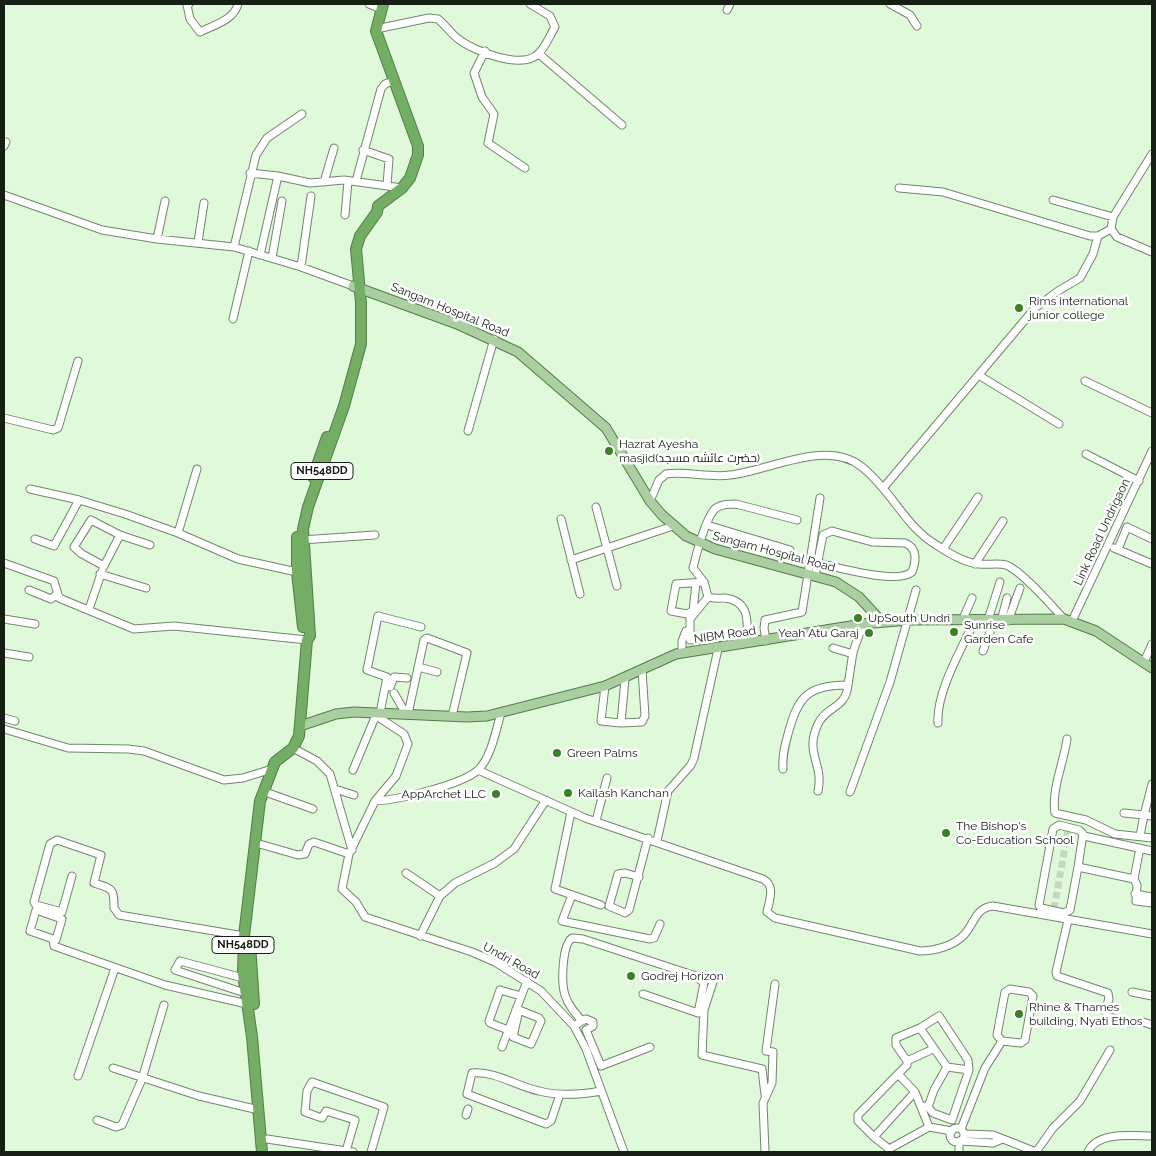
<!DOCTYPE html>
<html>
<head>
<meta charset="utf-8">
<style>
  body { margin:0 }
  #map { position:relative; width:1156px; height:1156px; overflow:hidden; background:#e1f9db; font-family:Raleway,sans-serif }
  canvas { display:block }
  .frame { position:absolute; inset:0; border:5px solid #161f14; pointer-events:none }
</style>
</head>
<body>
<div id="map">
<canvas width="1156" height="1156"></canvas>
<div class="frame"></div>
</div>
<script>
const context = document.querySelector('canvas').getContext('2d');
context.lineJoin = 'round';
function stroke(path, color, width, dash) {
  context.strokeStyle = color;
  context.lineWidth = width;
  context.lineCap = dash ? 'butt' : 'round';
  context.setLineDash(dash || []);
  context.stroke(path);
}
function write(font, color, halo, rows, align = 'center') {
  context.font = font + ' Raleway,Cairo,sans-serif';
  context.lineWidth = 5;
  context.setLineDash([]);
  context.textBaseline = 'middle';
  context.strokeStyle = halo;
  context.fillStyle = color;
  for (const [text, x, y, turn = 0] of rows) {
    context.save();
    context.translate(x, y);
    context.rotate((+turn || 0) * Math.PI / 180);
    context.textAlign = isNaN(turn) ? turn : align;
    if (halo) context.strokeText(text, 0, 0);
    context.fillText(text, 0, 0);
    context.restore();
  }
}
stroke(new Path2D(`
  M1054,909L1068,830`), '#c3d8bd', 7, [7, 3.5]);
const minor = new Path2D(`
  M189,4L187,5L190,19L200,32C214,25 234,20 238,4
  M369,4L381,9
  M890,4L910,15L917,26
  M727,10L730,4
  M376,29L429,18L438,19C445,25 451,33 457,38C473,51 523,71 539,53C546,46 550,35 555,27L550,16L530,4
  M485,51L474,73L482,97L494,114L488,143L525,168
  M539,54L622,125
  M4,146L6,142
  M363,150L389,159L387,185
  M250,173L278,176L310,183L344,180L402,188
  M356,181L381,89L385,84L393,81
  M324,182L334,148
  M899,188L943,192L1090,236H1098L1111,229
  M4,195L102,230L157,239L234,247L301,267L353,286
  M1053,200L1113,217
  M345,215L348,181
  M1111,229L1113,217L1152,154
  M1111,229L1117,237L1152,252
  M157,239L165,201
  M198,242L204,203
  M234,247L256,155L267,138L302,114
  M260,255L278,176
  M272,258L282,201
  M301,267L311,196
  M233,319L249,251
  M980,376L1059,424
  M1085,381L1152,413
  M4,418L53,430L58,428L78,361
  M468,431L494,339
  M1086,454L1139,481
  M884,487L1035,308L1058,291L1080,278L1093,254L1098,236
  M30,489L79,500L125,514L178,533L238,559L297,572
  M650,501L659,480L666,474C687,471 709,478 730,475C769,471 827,438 862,467C893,492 905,527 938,546C950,554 965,563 979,564C988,565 998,563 1006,565C1022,571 1052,606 1064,619
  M596,507L617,586
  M561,519L580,594
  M707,525L790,550
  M178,533L197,469
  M120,535L91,520L74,547L82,554L104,566L120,535L150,545
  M35,539L54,546L79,500
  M301,540L375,535
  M1114,548L1152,564
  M943,549L978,497
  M1118,549L1127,527L1152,539
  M571,560L673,526
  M4,563L54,581L59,598L134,629L174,626L307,640
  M975,564L1003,521
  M100,574L146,588
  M815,576L823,535L832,531L872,542L905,543C918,548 916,562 912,572C896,585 838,567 817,563
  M696,583L693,611L687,614L671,611L676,584L704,582
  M29,590L51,599L56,595
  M708,597L690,619V640L747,635C748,617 747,601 725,598C719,598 714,599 708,597L704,582L693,568C696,555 706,516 716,508C722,504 729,504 736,504L797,520
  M89,609L102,571
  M4,619L35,624
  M963,619L972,598
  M988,620L1000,582
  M1001,621L1007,598
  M1008,621L1020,588
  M1072,621L1152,451
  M766,641L764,628L765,620L802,612L820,498
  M833,648L853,654
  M983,651L994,621
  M4,653L29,657
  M682,653V641L686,631
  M1144,662L1152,644
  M418,667L437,672
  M625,679L621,723L642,722L645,716L642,670
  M605,686L601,721L621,723
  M390,687L394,677L407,678
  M394,693L406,714
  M372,713L404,734L408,744L396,776L375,801
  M380,713L387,677L367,670L378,616L421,627
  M408,714L424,640L427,638L467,653L452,716
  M4,718L15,721
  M938,723C936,692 962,648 975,620
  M4,729L68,748L128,749L144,751L224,780L243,778L272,769
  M1067,739C1064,762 1051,790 1055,813L1086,820L1115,834L1152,838
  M293,748L317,761L330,774L352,850
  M783,769C782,756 785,745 788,734C798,696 808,685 848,685L853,652L863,624
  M353,770L376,715
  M478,770L585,818L763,879C776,886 769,901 767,912L775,918L920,951C935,951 953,946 964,935C975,923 975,908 993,906L1152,934
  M1152,784L1144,815L1152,816
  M335,789L354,795
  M818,791C824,763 804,754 818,724C826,706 846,709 848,685
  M850,792L890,682L916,590
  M268,793L313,809
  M571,812L555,889L601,905
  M1124,813L1144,815L1140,836
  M596,821L607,778
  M1084,836L1152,851
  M657,841L668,791L691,765L694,758L718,649
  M256,843L298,855L305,854L309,844L314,842L349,854L342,889L356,902L365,917L472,952L495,962L541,991L574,1026L586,1049L624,1152
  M349,854L375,801C397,800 462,785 478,770C491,758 496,730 501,713
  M1078,867L1070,910L1064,913L1041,908L1039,905L1053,829L1059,825L1079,830L1083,834L1078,867L1134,879L1137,885L1136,901L1152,903
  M406,873L440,896
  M72,876L62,912L36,905L34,902L50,844L57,840L101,855L94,883C113,889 114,888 114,908L119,915L244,936
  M639,877L625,873L618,874L609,906L625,913L629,910L648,838
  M1134,879L1140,848
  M1135,894L1152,897
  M572,895L562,921L650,939L654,938L660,924
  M1068,920L1056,972L1057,976L1108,993L1109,999L1105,1010L1107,1016L1128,1023L1143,1022L1152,1025
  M420,936L440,896L455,883L495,863L514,849L546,800
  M53,941L56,940L62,919L36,910L30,931L53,939L54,946L165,985L247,1004
  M705,975L713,982L704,1010L702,1055L762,1069L765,1095
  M243,978L180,961L175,970L245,993
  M1010,989L1029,992L1033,996L1025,1040L1021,1043L1002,1041L997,1035L1005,992Z
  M1132,992L1152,996
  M516,1009L519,1010L513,1037L531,1044L541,1021L539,1018L519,1010
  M582,1021L586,1019L593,1022V1026L586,1030L601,1066L650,1047
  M574,1026L582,1021C575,1013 568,1005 565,995C561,983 562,945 572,938L583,939L696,976L704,983L698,1013L643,994
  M920,1028L947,1067L969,1070
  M508,1030L490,1023L489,1021L500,990L521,996
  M502,1047L527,981
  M907,1061L896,1045V1038L920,1028L939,1016L968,1060L969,1070L952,1120L933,1113L928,1107
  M113,1068L199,1096L259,1110
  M898,1074L907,1065V1061L933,1049
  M78,1076L115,968
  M915,1092L874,1137L889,1149L929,1127L952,1131
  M560,1094L551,1121L546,1124L467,1094L472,1073C496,1071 516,1086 539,1091C559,1096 580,1095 601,1091
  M925,1106L928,1107L934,1090L947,1067
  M466,1115L468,1109
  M97,1120L116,1127L122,1125L142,1079L164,1005
  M950 1135a7 7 0 1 1 14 0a7 7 0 1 1-14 0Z
  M961,1129L985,1068L1002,1041
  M964,1134L993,1135L1036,1152
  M874,1137L858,1121V1115L898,1074L915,1092L929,1127
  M267,1139L353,1152
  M959,1141V1152
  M960,1141L993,1143L1000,1140
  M346,1151L355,1120L326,1111L322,1118L305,1112L307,1091L312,1082L384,1107L371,1152
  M765,1152L763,1103L772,1083L773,1052L766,1051L775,984
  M1036,1152L1053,1128L1080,1101L1110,1050
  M1088,1152C1097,1131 1133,1136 1152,1136`);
const major = new Path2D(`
  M353,286L457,324L518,352L606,428L650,501L662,515L686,536L715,549L836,582L859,597L882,622
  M300,726L336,714L354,712L467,717L487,716L605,686L676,654L863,624L909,620L1064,619L1096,631L1152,668`);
const highway = new Path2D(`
  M313,477L327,437
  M297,537V572L303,627
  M250,944L254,1004
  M262,1152L252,1037L243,974L244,936L260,801L275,762L293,748L299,736L307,640L310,636L303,529L308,507L344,406L361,344V303L356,249L360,236L377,212L378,206L402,188L410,178L418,155V146L376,31L383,4`);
stroke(minor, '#71866c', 9);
stroke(major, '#527c48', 11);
stroke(highway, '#527c48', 12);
stroke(minor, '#fff', 7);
stroke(major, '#abcea2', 9);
stroke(highway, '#73ae64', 10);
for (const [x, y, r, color] of [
  [1019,308,5,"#3a8126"],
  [609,451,5,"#3a8126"],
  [858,618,5,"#3a8126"],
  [954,632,5,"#3a8126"],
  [869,633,5,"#3a8126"],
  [557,753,5,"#3a8126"],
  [568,793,5,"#3a8126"],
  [496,794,5,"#3a8126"],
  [946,833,5,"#3a8126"],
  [631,976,5,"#3a8126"],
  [1019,1014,5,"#3a8126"]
]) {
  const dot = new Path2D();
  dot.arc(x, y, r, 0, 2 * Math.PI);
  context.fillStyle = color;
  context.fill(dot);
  stroke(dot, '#fff', 2);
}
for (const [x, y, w] of [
  [322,471,62],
  [243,945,62]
]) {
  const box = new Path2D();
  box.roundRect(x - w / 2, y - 8.5, w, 17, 4);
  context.fillStyle = '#fff';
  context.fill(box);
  stroke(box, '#161f14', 1);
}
write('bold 11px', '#161f14', null, [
  ["NH548DD",322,471],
  ["NH548DD",243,945]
]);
write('12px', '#161f14', '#fff', [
  ["Rims international",1029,301],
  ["junior college",1029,315],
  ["Hazrat Ayesha",619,444],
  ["masjid(حضرت عائشہ مسجد)",619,458],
  ["UpSouth Undri",868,618],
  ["Sunrise",964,625],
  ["Garden Cafe",964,639],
  ["Yeah Atu Garaj",859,633,"right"],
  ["Green Palms",567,753],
  ["Kailash Kanchan",578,793],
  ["AppArchet LLC",486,794,"right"],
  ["The Bishop's",956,826],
  ["Co-Education School",956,840],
  ["Godrej Horizon",641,976],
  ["Rhine & Thames",1029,1007],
  ["building, Nyati Ethos",1029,1021]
], 'left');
write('12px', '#161f14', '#fff', [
  ["Sangam Hospital Road",450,310,22],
  ["Link Road Undrigaon",1102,532,-65],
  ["Sangam Hospital Road",774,552,15],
  ["NIBM Road",725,635,-8],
  ["Undri Road",511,961,29]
]);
</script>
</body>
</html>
